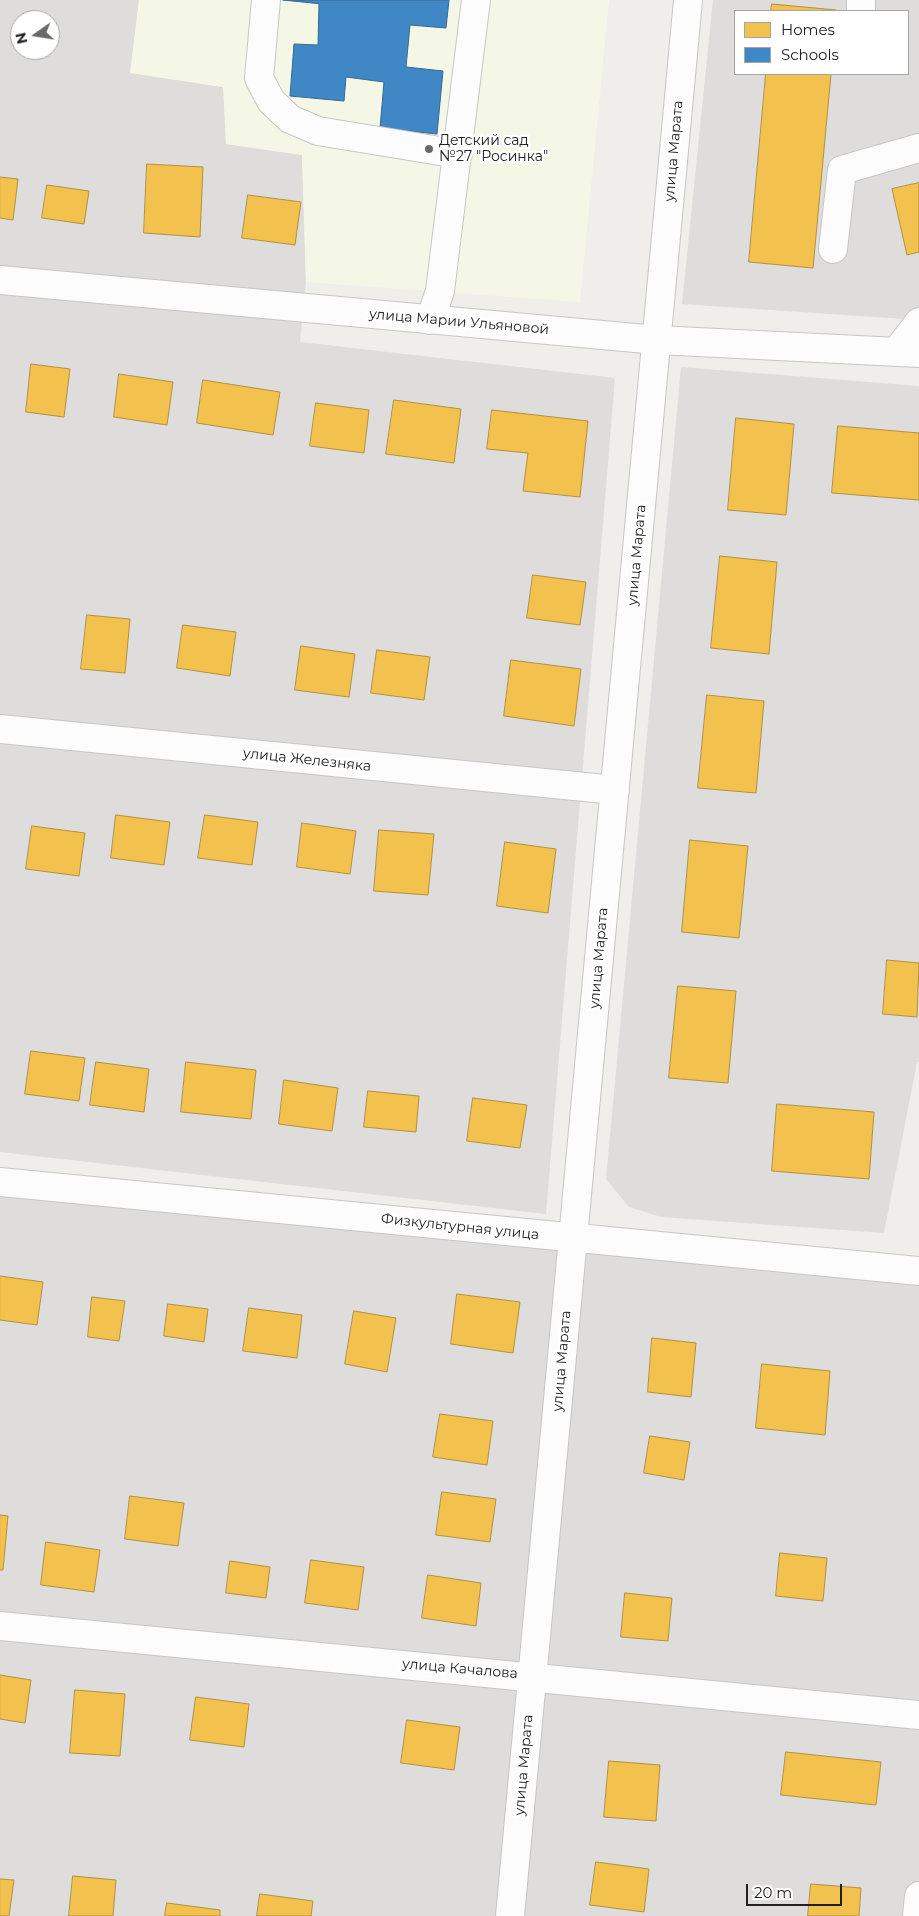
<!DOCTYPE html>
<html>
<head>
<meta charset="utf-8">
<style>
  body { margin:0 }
  #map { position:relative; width:919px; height:1916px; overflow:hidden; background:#efeeea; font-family:Montserrat,sans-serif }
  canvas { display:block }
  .legend { position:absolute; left:734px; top:10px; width:175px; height:65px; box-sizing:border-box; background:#fff; border:1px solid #a6a6a6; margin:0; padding:6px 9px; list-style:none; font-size:15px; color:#212121 }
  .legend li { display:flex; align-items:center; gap:10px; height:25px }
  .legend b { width:25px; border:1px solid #a6a6a6 }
  .north { position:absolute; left:10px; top:10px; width:50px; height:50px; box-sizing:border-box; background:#fff; border:1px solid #a6a6a6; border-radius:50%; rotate:257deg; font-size:14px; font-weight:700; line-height:20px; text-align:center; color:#212121 }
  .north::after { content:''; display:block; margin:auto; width:18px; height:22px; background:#696967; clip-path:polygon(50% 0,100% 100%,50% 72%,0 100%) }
  .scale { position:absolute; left:746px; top:1884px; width:96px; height:22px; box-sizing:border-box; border:2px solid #212121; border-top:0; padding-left:6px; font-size:15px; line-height:18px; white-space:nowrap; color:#212121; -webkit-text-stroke:4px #fff; paint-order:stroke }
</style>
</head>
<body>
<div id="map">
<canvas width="919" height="1916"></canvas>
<ul class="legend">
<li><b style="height:14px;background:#f2c14e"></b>Homes</li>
<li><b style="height:14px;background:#3f88c5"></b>Schools</li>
</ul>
<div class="north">N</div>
<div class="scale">20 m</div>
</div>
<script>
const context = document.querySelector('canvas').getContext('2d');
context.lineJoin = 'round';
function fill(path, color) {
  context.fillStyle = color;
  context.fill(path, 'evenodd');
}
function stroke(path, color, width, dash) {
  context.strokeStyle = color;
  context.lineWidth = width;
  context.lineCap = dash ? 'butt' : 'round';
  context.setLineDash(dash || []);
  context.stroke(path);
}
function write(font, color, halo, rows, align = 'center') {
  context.font = font + ' Montserrat,sans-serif';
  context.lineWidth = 5;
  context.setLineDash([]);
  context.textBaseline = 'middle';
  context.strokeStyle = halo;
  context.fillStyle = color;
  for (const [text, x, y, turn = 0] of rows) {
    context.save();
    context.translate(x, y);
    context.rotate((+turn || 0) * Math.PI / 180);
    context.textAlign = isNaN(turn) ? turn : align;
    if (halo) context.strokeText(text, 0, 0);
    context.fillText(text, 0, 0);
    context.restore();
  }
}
fill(new Path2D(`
  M0,0H139L131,73L224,87L226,144L302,155L306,282L300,342L615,378L546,1214L0,1152ZM20,20H50V50H20Z
  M713,0H919V320L682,304ZM735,11H908V74H735Z
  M681,367L919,386V1062H917L884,1233L661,1217L629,1207L606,1179Z
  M0,1192L919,1279V1916H0Z`), '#dedddb');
fill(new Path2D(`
  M139,0H609L580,302L306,282L302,155L226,144L223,87L130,73Z`), '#f5f7e6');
const homes = new Path2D(`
  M772,4L836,10V11H771Z
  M766,74H831L813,268L749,262Z
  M147,164L203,167L200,237L144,233Z
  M0,177L18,179L13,220L0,218Z
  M919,183V252L907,255L892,189Z
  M47,185L89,191L84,224L42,218Z
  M248,195L301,202L295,245L242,238Z
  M31,364L70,369L64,417L26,412Z
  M119,374L173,382L167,425L114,417Z
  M203,380L280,392L273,435L197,423Z
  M394,400L461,409L454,463L386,454Z
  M316,403L369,410L364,453L310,446Z
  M492,410L588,421L580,497L523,491L528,453L487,449Z
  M736,418L794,424L786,515L728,510Z
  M838,426L919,433V500L832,493Z
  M720,556L777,562L769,654L711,648Z
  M533,575L586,582L580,625L527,618Z
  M87,615L130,619L125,673L81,669Z
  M183,625L236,632L230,676L177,668Z
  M301,646L355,654L349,697L295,690Z
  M377,650L430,657L424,700L371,693Z
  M511,660L581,669L574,726L504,716Z
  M707,695L764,701L756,793L698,788Z
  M116,815L170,822L164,865L111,858Z
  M205,815L258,822L252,865L198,858Z
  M302,823L356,831L350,874L297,867Z
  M32,826L85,833L79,876L26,869Z
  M379,830L434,834L428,895L374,891Z
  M690,840L748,846L739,938L682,932Z
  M505,842L556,849L548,913L497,906Z
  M887,960L919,963L917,1017L883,1014Z
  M678,986L736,991L728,1083L669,1078Z
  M31,1051L85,1058L79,1101L25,1094Z
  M96,1062L149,1069L144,1112L90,1105Z
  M186,1062L256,1070L251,1119L181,1112Z
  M284,1080L338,1088L332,1131L279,1124Z
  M368,1091L419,1096L416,1132L364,1127Z
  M473,1098L527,1105L520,1148L467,1141Z
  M777,1104L874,1112L869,1179L772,1171Z
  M0,1276L43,1282L37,1325L0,1320Z
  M457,1294L520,1302L513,1353L451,1344Z
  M92,1297L125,1301L119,1341L88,1337Z
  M168,1304L208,1309L204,1342L164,1336Z
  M249,1308L302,1315L297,1358L243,1351Z
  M354,1311L396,1318L387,1372L345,1364Z
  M652,1338L696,1343L691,1397L648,1392Z
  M762,1364L830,1371L825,1435L756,1428Z
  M440,1414L493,1421L487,1465L433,1457Z
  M650,1436L690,1442L684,1480L644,1473Z
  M442,1492L496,1499L490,1542L436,1535Z
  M130,1496L184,1503L178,1546L125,1539Z
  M0,1515L8,1516L3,1570H0Z
  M46,1542L100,1550L94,1592L41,1585Z
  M780,1553L827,1558L823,1601L776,1596Z
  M311,1560L364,1567L358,1610L305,1603Z
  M230,1561L270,1567L266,1598L226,1593Z
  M428,1575L481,1583L476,1626L422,1618Z
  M625,1593L672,1598L668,1641L621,1637Z
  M0,1675L31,1680L25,1723L0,1719Z
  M75,1690L125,1694L120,1756L70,1753Z
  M196,1697L249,1704L244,1747L190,1740Z
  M407,1720L460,1727L454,1770L401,1763Z
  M786,1752L881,1762L876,1805L781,1795Z
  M609,1761L660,1765L656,1821L604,1817Z
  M596,1862L649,1869L644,1912L590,1905Z
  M73,1876L116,1880L113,1916H69Z
  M0,1879L14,1880L9,1916H0Z
  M811,1884L861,1888L859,1916H808Z
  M260,1894L313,1901L311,1916H257Z
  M167,1903L220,1910V1916H165Z`);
fill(homes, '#f2c14e');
stroke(homes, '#b39140', 1);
const schools = new Path2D(`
  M283,0H449L446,28L410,25L406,67L443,71L437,134L380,128L384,82L346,77L344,101L290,96L294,44L318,45L319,4Z`);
fill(schools, '#3f88c5');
stroke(schools, '#366994', 1);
const minor = new Path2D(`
  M266,0L259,78L271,101L290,119L318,131L458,154
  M861,11V0
  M833,249L842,170L919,148
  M0,280L657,340L919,353
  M430,320L440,291L476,0
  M897,351L919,322
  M0,729L615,790
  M0,1182L919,1271
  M0,1626L919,1715
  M510,1916L688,0
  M917,1916L919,1896`);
stroke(minor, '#c6c6c4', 30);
stroke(minor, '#fdfcfc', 28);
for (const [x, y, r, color] of [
  [429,149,5,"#696967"]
]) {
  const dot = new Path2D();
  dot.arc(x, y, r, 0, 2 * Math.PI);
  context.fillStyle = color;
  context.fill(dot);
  stroke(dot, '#fff', 2);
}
write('14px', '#212121', '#fff', [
  ["Детский сад",439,141],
  ["№27 \"Росинка\"",439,157]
], 'left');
write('14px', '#212121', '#fff', [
  ["улица Марата",674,151,-85],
  ["улица Марии Ульяновой",459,322,5],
  ["улица Марата",637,555,-85],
  ["улица Железняка",307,760,6],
  ["улица Марата",599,958,-85],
  ["Физкультурная улица",460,1227,6],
  ["улица Марата",562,1361,-85],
  ["улица Качалова",460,1669,5],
  ["улица Марата",524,1765,-85]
]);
</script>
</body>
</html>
